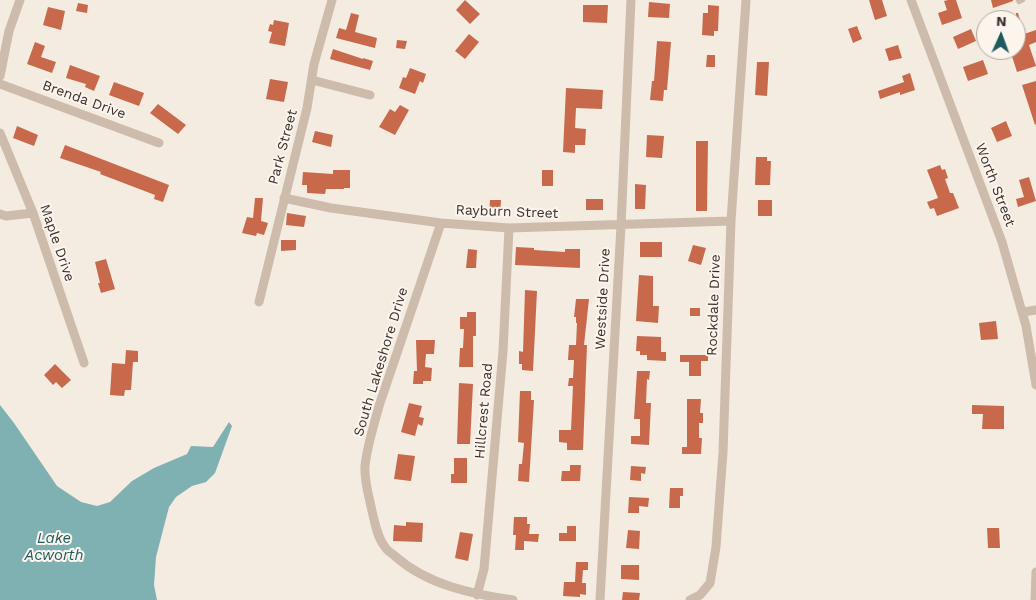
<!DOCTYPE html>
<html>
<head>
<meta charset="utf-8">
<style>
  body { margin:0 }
  #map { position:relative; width:1036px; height:600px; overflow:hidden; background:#f4ebe1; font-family:"Work Sans",sans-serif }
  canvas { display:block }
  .north { position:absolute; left:976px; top:10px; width:50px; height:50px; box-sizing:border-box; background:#fbf5ee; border:1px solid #aea6a0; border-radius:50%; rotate:2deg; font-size:14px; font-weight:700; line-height:20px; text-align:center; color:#3b302b }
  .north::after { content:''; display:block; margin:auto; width:18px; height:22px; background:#1f5a5e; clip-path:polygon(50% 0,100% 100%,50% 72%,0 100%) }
</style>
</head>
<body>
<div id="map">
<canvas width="1036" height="600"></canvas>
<div class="north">N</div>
</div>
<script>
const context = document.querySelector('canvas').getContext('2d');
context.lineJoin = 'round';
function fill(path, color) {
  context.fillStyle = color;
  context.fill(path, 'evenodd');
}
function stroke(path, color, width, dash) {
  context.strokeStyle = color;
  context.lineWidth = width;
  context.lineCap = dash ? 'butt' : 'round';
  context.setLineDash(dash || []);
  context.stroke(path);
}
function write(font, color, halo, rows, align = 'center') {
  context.font = font + ' "Work Sans",sans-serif';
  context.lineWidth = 4;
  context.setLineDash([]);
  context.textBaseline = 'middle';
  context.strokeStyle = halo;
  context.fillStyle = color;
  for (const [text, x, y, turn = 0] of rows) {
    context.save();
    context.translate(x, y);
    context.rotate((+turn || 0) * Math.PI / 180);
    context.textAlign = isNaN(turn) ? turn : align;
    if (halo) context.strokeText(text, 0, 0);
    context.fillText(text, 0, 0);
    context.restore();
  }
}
fill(new Path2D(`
  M0,405L14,423L57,486L81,502L97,506L110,502L132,481L154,468L187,454L191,446L213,447L229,422L232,426L215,473L206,482L192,486L176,497L169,507L156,557L154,585L157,600H0Z`), '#7fb0b2');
fill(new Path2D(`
  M465,0L480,14L470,24L456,10Z
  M869,0H882L887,16L875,20Z
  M948,0H956L962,18L942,25L938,13L947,10L944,1Z
  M991,0H1013V1L993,8Z
  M649,2L670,4L669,18L648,17Z
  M78,3L88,5L87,13L76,11Z
  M583,5H608L607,23L583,22Z
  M708,5L719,6L718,31H714V36L702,35L703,13H708Z
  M48,7L65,11L61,30L43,25Z
  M351,13L359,15L355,32L377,38L375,48L336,38L339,28L346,30Z
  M1016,13H1018L1024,34L1036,30V42L1029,45L1036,66L1017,72L1010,50H1016Z
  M274,20L289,23L285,46L269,43L272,32L268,31L270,24L273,25Z
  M857,26L862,39L853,43L848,29Z
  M971,29L976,41L958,49L953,37Z
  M469,34L479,42L465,59L455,51Z
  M397,40L407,41L405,49L396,48Z
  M657,41L671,42L667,90H664L663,101L650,100L652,81H654Z
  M35,42L45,46L41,57L56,62L52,73L27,64Z
  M898,45L902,58L889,61L885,49Z
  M333,49L363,59V58L373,61L370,70L330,59Z
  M707,55H715V67H706Z
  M983,60L988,74L968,81L963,67Z
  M757,62H769L767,96L755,95Z
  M70,65L100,76L94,91L85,87L86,84L66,78Z
  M410,68L426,74L423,83L420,81L415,94L399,88L403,77L406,78Z
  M910,73L915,90L900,95V92L880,99L878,91L904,82L902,76Z
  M270,79L288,82L284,102L266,99Z
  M1036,81V124L1035,125L1022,85Z
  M114,82L144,93L139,106L109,95Z
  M566,88L603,90L602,109L576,108L575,128L586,129L585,145H575V153L563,152Z
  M158,104L186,125L178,134L150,113Z
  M400,105L409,110L395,135L379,127L390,109L395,112Z
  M1006,121L1012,136L997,142L991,128Z
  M17,126L38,135L34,146L13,138Z
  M315,131L333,135L331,147L312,142Z
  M647,135L664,136L662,158L646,157Z
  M696,141H708L707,211H696Z
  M65,145L169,185L163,202L154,199L155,195L100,174L101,172L60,158Z
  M756,157H767V161H771L770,185H755Z
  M940,165L942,170L945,169L948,178L945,179L950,193H953L959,208L937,216L934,208L930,209L927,202L938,198L927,170Z
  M333,170H350V188H344V189H326L325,194L307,193V185H302L303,172L333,174Z
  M542,170H553V186H542Z
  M1029,177L1036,201L1018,207L1016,199L1024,197L1019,180Z
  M635,184L646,185L645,209H635Z
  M255,198H263L261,221L268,223L264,235L257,233L256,236L242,233L247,217L253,218Z
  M586,199H603V210H586Z
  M490,200H501L500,215H489Z
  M758,200H772V216H758Z
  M287,213L306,216L304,227L286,225Z
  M281,240H296V250L281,251Z
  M640,242H662V257H640Z
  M693,245L706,248L701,265L688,261Z
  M516,247L534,248V250L565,252V249H580V268L515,265Z
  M468,249L477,250L476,268H466Z
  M106,259L115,289L101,293L98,283H100L95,262Z
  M639,275L653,276V306H659L658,323L636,321Z
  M525,290L537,291L533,371L522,370V364H519V351L523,352Z
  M576,299H589L584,345H587L583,450H567V443L559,442V430H571L573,386H568L569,378H573L574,360H568L569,345H576L577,323H576V317H574Z
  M690,308H700V316H690Z
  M467,312H476V336H473V367H459L460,348H463L464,329H460V317H467Z
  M996,321L998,339L981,340L979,323Z
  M637,336L661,337V352H666V361L647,360V355H640V351H636Z
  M416,340H435L434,354H426L425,367L432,368L431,381H423V384H413L414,371H417Z
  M126,350L138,351V362H133L131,390H125L124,396L110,395L112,363L125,364Z
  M680,355H708V361H701V376H689V362H680Z
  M55,364L71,380L62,388L56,382L53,385L44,375Z
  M637,371H650L649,380L647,379L646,403H651L649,445L631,444V436H640V419H634Z
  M459,383L473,384L470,444H457Z
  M520,391H531V400H534L529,482L518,481L519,464H522L524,443L518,442Z
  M687,399H701L700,413H703V423H699V438H702L701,454H682V447H687Z
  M409,403L422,406L419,417L424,418L422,426L418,424L415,436L401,432Z
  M972,405L1004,406V429H982L983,414H972Z
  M398,454L415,456L411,481L394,479Z
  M454,458H467V483H451V474H454Z
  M570,465H581L580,481H561L562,471H570Z
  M631,466L646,467L645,474L641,473V481L630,480Z
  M670,488H683V496H680V508H669Z
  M629,497L649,498L648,507L639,506V513H628Z
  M514,517H527V524H530L529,534H539L538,542L524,541V550H515L516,535H513Z
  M406,522L423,523L422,542L393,541L394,525L406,526Z
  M567,526H576V541H559V533H567Z
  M987,528H999L1000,548H988Z
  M628,530L640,531L639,549L626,548Z
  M460,532L473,534L468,561L455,558Z
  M576,562H588V570H583L582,583H586V595L580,594V597L563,596L564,582H575Z
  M621,565H639V580L621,579Z
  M623,592L640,593L639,600H622Z`), '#c8694b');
stroke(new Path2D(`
  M1018,0L1019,2L1023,0`), '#cdbbac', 4.5);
stroke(new Path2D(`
  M911,0L1002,242L1026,326L1036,385
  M0,76L9,31L20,0
  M312,80L370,95
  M0,84L159,143
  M0,133L33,213L84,363
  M284,198L331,208L441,223L509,228L731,221
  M0,214L6,216L33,213
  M441,223L379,406C374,425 367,446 365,466C364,481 369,496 372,511C375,523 377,537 385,547C387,551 393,554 396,557C428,585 472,594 513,600
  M259,302L307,108L314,64L332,0
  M1023,312L1036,310
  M477,595L484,569L503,351L509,228
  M600,600L621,226L631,0
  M690,600L700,595L710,583L716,547L723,452L731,221L746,0
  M1035,600L1036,572`), '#cdbbac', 9);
write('14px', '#3b302b', '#fbf5ee', [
  ["Brenda Drive",84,100,20],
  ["Park Street",283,147,-75],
  ["Worth Street",995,185,69],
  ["Rayburn Street",507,212,2],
  ["Maple Drive",57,243,71],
  ["Westside Drive",603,299,-87],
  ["Rockdale Drive",714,305,-88],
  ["South Lakeshore Drive",381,362,-73],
  ["Hillcrest Road",484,411,-85]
]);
write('italic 15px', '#1f5a5e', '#fbf5ee', [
  ["Lake",54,539],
  ["Acworth",54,556]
]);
</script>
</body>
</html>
